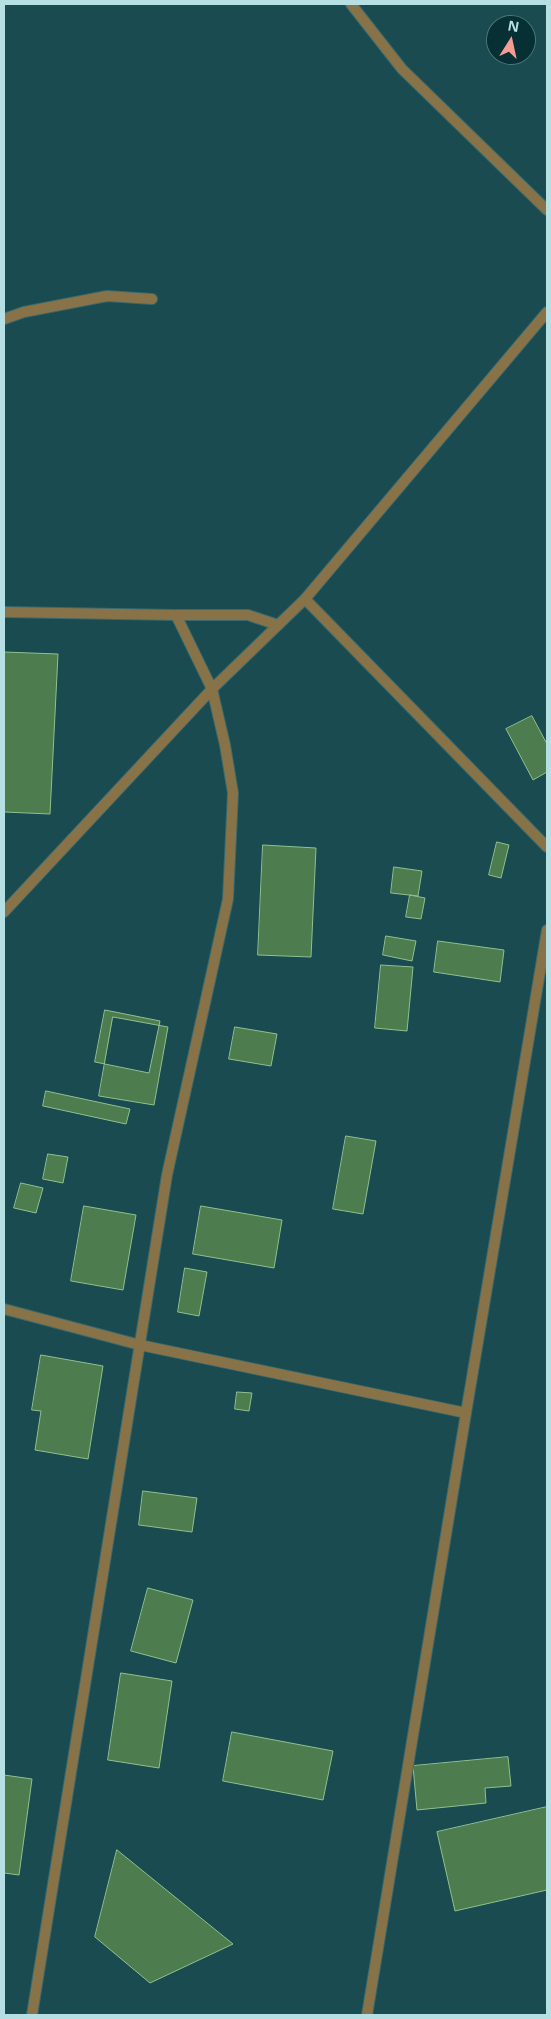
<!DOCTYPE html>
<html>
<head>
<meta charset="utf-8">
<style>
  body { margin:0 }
  #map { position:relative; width:551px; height:2019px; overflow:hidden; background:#1a4b50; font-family:"Noto Sans",sans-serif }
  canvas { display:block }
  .frame { position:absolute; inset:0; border:5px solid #b6dfe4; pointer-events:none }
  .north { position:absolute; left:486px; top:15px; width:50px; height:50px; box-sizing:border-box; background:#063034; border:1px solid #4c767a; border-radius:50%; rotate:10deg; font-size:14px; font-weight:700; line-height:20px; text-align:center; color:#b6dfe4 }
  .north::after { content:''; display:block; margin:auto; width:18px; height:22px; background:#f59c95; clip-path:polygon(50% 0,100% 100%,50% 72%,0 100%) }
</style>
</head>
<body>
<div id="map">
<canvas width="551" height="2019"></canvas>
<div class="frame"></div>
<div class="north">N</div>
</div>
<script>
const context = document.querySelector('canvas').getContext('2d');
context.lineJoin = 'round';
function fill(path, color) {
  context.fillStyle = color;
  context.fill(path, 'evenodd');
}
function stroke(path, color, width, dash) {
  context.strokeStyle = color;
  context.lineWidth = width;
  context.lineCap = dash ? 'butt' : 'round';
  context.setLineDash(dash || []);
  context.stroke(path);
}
const building = new Path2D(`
  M4,652L58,654L50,814L4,812Z
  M532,716L547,744V772L533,780L506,729Z
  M497,842L509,845L501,878L489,875Z
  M263,845L316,848L311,957L258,955Z
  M394,867L422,871L418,896L391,893Z
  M410,895L425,898L421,919L406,917Z
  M386,936L416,941L412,961L383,955Z
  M438,941L504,950L500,982L434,972Z
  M381,965L413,967L407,1031L375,1028Z
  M105,1010L160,1021L149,1073L95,1062Z
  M113,1017L168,1027L154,1105L99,1096Z
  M235,1027L277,1034L271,1066L229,1059Z
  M46,1091L130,1109L126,1124L43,1106Z
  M346,1136L376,1141L363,1214L333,1209Z
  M48,1154L68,1157L63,1183L43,1179Z
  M21,1183L43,1188L36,1213L14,1208Z
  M84,1206L136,1215L123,1290L71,1281Z
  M201,1206L282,1220L274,1268L193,1254Z
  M185,1268L207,1272L199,1316L178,1312Z
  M41,1355L103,1366L88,1459L35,1450L41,1411L32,1410Z
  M237,1392L252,1393L249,1411L235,1409Z
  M143,1491L197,1498L192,1532L139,1525Z
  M148,1588L193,1600L176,1663L131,1651Z
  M121,1673L172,1681L159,1768L108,1760Z
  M232,1732L333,1751L323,1800L223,1781Z
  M508,1757L511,1786L485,1788L486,1803L417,1810L413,1766Z
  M4,1775L32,1779L19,1875L4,1873Z
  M547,1807V1890L455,1911L437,1832Z
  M117,1850L233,1944L150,1983L95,1937Z`);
fill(building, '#4d7c4e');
stroke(building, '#8fc18f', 1);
const service = new Path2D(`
  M351,4L402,69L547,210`);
const minor = new Path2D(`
  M4,319L24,312L107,296L152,299
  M305,599L547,847
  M4,612L176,615H248L278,625
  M4,1309L140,1345L466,1413
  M32,2015L167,1175L228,899L233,793L225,745L212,689L176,615
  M367,2015L466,1413L547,930`);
const tertiary = new Path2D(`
  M4,912L212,689L305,599L547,312`);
stroke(service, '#39696e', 12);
stroke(minor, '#39696e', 12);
stroke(tertiary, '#39696e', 12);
stroke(service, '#887348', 10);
stroke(minor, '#887348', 10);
stroke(tertiary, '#887348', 10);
</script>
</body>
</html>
